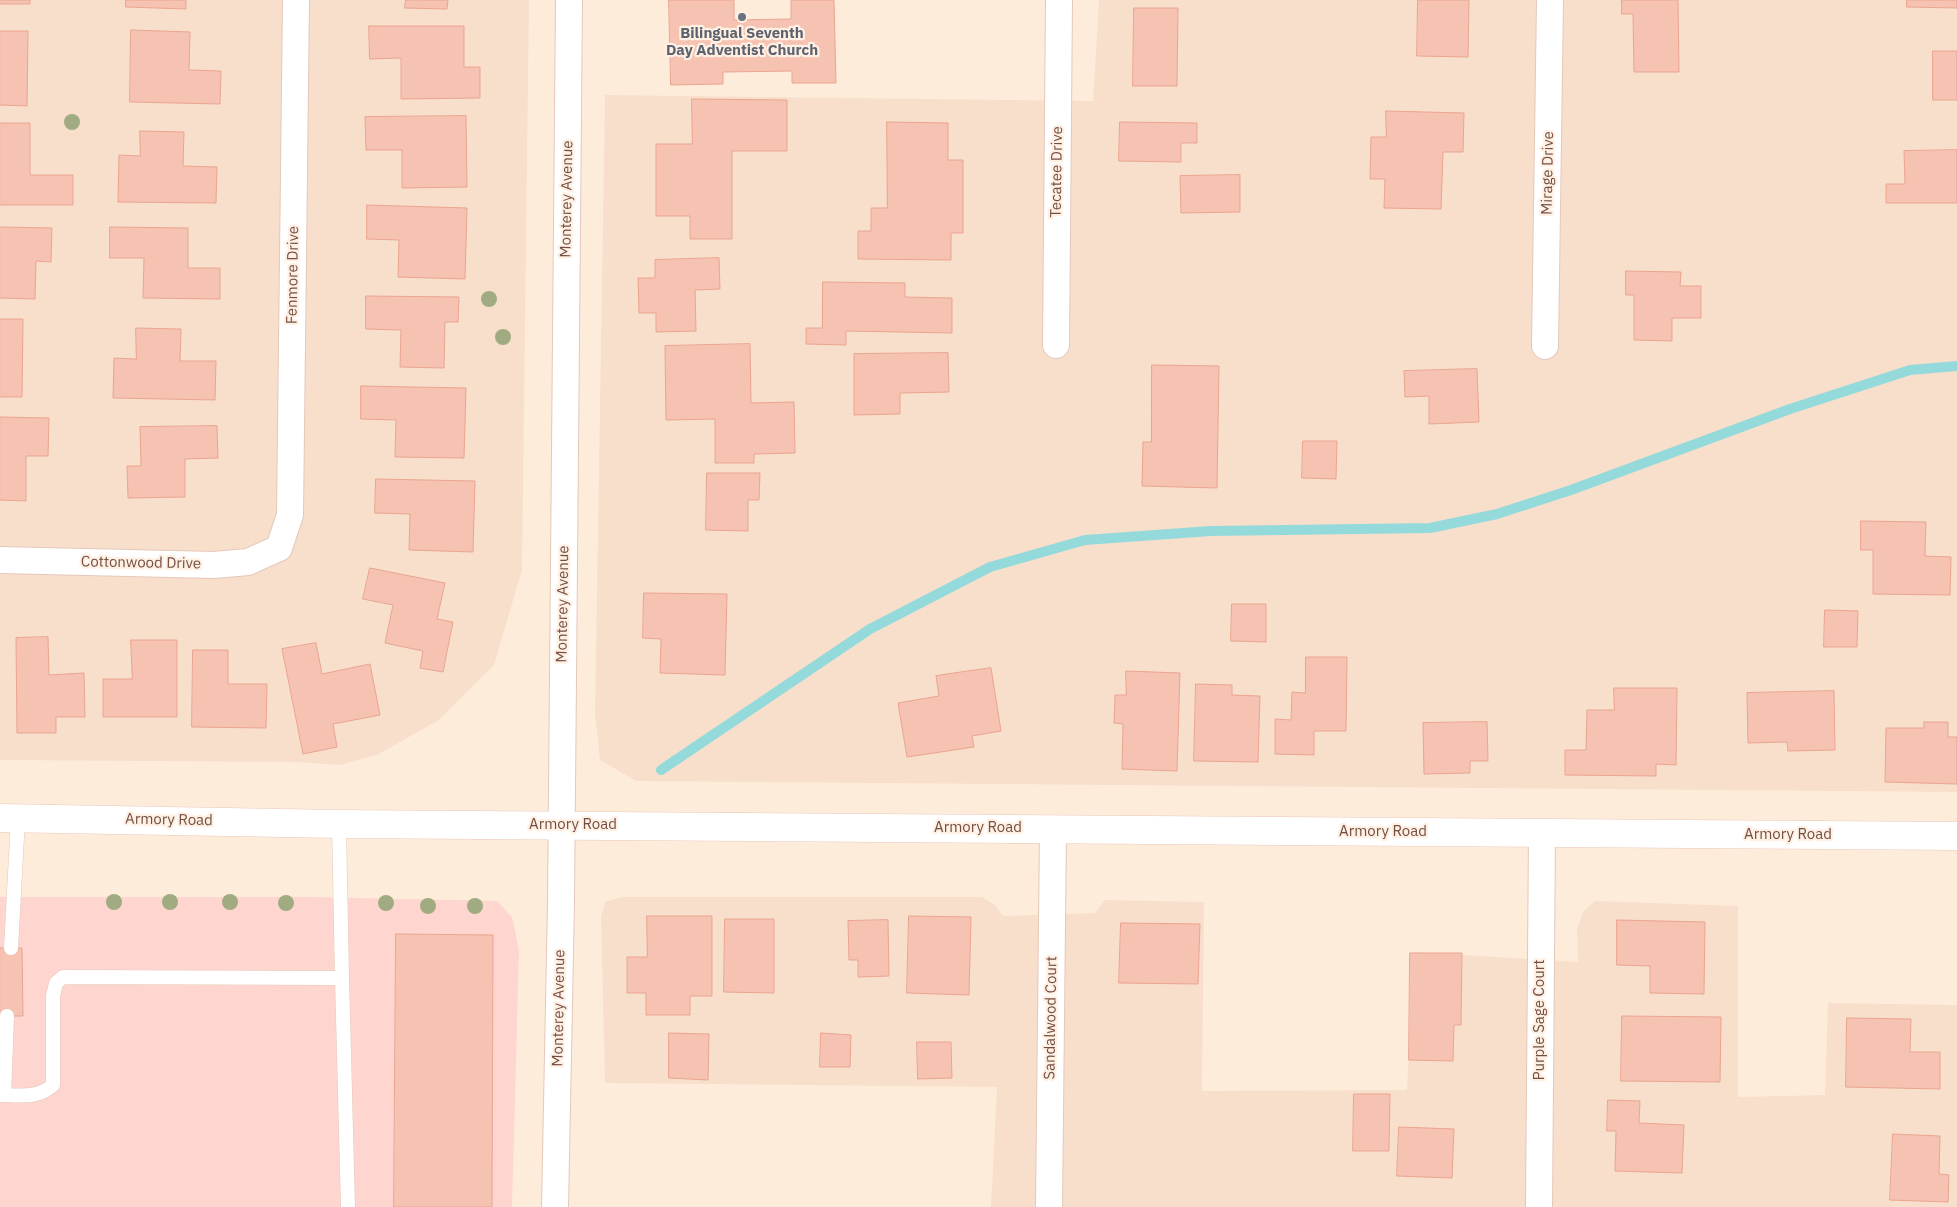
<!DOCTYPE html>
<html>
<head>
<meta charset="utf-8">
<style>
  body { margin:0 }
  canvas { display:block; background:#feecdb }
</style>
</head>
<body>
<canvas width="1957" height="1207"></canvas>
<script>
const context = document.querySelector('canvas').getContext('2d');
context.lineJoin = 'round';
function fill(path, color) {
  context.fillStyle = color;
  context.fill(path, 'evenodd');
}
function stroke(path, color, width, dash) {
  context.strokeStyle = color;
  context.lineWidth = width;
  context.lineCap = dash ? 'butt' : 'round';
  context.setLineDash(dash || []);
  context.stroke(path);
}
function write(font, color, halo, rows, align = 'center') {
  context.font = font + ' "IBM Plex Sans",sans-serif';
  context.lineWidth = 4.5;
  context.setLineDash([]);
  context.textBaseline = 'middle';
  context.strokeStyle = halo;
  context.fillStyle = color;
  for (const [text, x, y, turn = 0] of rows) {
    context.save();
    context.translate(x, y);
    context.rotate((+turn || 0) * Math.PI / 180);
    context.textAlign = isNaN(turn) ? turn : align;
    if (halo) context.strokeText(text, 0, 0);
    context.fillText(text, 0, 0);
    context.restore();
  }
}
fill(new Path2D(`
  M0,0H529L522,570L494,665L439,720L377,755L340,765L296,762L0,760Z
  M1099,0H1957V792L636,781L600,760L595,714L605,95L1093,101Z
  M622,897H982L995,905L1003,916L1095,913L1105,900L1204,902L1202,1091L1407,1090L1414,952L1578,962L1577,929L1583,912L1595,901L1738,906V1097L1825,1095L1828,1003L1957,1005V1207H991L997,1087L605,1083L601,916L605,902Z`), '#f8dfcc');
fill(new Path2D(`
  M0,897H311L497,901L512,917L519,950L512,1207H0Z`), '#ffd6cf');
stroke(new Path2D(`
  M661,770L870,629L990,567L1085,540L1211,531L1430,528L1497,514L1571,490L1790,409L1910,370L1957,366`), '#95dadb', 10);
const building = new Path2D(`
  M0,0H30V4H0Z
  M126,0H186V9L126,7Z
  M406,0H448L447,9L405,8Z
  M669,0H734V20L791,19V0H834L836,83H792V71L723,72V84L671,85Z
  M1418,0H1469L1468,57L1417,56Z
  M1622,0H1678L1679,72H1634L1633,14H1622Z
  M1907,0H1957V8L1907,7Z
  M1134,8H1178L1177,86H1133Z
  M369,26H464V67H480V98L401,99V58L370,59Z
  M131,30L190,32L189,70L221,71L220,104L130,102Z
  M0,31H28L27,106L0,105Z
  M1933,51H1957V100H1933Z
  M692,99L787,100V151H732V239H690V216H656V144H692Z
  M1386,111L1464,113L1463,152H1443L1441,209L1384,208L1385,179H1370L1371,137H1386Z
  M466,116L467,187L402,188V150H366L365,117Z
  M887,122L948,123V160H963V233H951V260L858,259V231H871V208H887Z
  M1120,122L1197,123V143H1181V162L1119,161Z
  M0,123H30V175H73V205H0Z
  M140,131L184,132L183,166L217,167L216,203L118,202L119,155L140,156Z
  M1957,150V203H1886V184H1905L1904,151Z
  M1240,175V212L1181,213L1180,176Z
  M367,205L467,208L465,279L398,277L399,240L367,239Z
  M0,227L52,228L51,262L36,261L35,299L0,298Z
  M110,227L188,228V268H220V299L143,298L144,258H110Z
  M719,258L720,289L695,290L696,331L656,332V313H639L638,278H655V260Z
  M1626,271L1681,272L1680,286H1701V318H1672V341L1634,340V295H1626Z
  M823,282L905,283V297L952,298V333L846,331V345L806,344V328H822Z
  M366,296L459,297L458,322H445L444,368L400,367L401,330L366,329Z
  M0,319H23L22,397H0Z
  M136,328L181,329L180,361H216L215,400L113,398L114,358L136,359Z
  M750,344L751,403L794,402L795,453L754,454V463H715V419L666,420L665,346Z
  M948,353L949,392L900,393V414L854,415V354Z
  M1152,365L1219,366L1217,488L1142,486L1143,442H1151Z
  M1477,369L1479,422L1429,424V396L1405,397L1404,371Z
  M361,386L466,388L464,458L395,457L396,420L361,419Z
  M0,417L49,418L48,456H26V501L0,500Z
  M217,426L218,458L185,459V497L128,498L127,466H141L140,427Z
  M1303,441H1337L1336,479L1302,478Z
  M707,473H760L759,500H748V531L706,530Z
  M376,479L475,481L473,552L409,550L410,514L375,513Z
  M1861,521L1926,522L1925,556L1951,557L1950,595L1873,594V550H1861Z
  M370,568L445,583L437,619L453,622L443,672L420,668L423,651L385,643L393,605L363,599Z
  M644,593L727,594L725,675L660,673L661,639L643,638Z
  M1232,604H1266V642L1231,641Z
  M1825,610L1858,611L1857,647H1824Z
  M48,637L49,675L84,673L85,717H56V733H17L16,638Z
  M131,640H177V717H103V679H132Z
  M316,643L322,674L370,664L380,715L333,724L337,747L303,754L282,649Z
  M193,650H228V684H267L266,728L192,727Z
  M1306,657H1347L1346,731H1314V755L1275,754V719L1291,720L1292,692L1305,693Z
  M991,668L1001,731L972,736L974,747L907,757L898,703L939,696L936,676Z
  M1126,671L1180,673L1177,771L1122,769L1123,724L1114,723L1115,695H1126Z
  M1196,684L1232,685V695L1260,696L1258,762L1194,761Z
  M1614,688H1677L1676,765L1656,764V776L1565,775V750H1586L1587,710H1614Z
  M1834,691L1835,750L1788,751L1787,742L1748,743L1747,693Z
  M1487,722L1488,761H1470V773L1424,774L1423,723Z
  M1924,722H1948V737H1957V784L1885,782L1886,728H1924Z
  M647,916H712V996H690V1015H646V993H627V957H647Z
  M909,916L971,917L969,995L907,993Z
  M725,919H774V993L724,992Z
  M888,920L889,976L858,977V960H849L848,921Z
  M1617,920L1705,922L1704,994L1650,993V966L1617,965Z
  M1121,923L1200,924L1198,984L1119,983Z
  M396,934L493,935L492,1207H394Z
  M0,948H22L23,1016H0Z
  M1410,953H1462L1461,1025H1454L1453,1061L1409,1060Z
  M1622,1016L1721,1017L1720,1082L1621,1081Z
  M1847,1018L1911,1019L1910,1052H1940V1089L1846,1087Z
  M669,1033L709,1034L708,1080L669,1078Z
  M821,1033L851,1035L850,1067H820Z
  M917,1042H951L952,1078L918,1079Z
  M1354,1094H1390L1389,1151H1353Z
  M1608,1100L1640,1101L1639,1123L1684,1125L1682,1173L1615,1171L1616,1131H1607Z
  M1399,1127L1454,1129L1452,1178L1397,1176Z
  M1893,1134L1940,1136L1939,1174L1949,1175L1948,1202L1890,1200Z`);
fill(building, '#f6c2b1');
stroke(building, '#eaa590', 1);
const service = new Path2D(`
  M339,824L342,978
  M11,948L18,818
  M0,1095C20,1095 37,1099 53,1085V996L56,983L63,977L342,978L348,1207
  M4,1095L7,1016`);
const minor = new Path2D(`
  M1056,345L1059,0
  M1545,346L1550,0
  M0,560L214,565L248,562L279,548L290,515L296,0
  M555,1207L561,902L569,0
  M1049,1207L1053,829
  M1539,1207L1542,833`);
const secondary = new Path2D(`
  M0,818L339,824L1957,836`);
stroke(service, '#e4c8ba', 15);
stroke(minor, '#e4c8ba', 28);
stroke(secondary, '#eac7b7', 29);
stroke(service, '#fff', 14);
stroke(minor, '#fff', 26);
stroke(secondary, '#fff', 28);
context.fillStyle = '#a0ab81';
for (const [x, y] of [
  [72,122],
  [489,299],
  [503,337],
  [114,902],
  [170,902],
  [230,902],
  [286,903],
  [386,903],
  [428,906],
  [475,906]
]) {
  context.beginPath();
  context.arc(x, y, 8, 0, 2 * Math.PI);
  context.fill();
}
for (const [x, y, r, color] of [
  [742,17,5,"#6b7280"]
]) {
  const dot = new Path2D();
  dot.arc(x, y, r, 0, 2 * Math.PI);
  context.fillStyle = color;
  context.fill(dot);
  stroke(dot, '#fff0e4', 2);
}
write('bold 15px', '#5b616d', '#fff0e4', [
  ["Bilingual Seventh",742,34],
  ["Day Adventist Church",742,51]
]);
write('15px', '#754e43', '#fff0e4', [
  ["Tecatee Drive",1057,172,-89],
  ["Mirage Drive",1548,173,-89],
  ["Monterey Avenue",567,199,-89],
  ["Fenmore Drive",293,275,-89],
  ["Cottonwood Drive",141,563,1],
  ["Monterey Avenue",563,604,-89],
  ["Armory Road",169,820,1],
  ["Armory Road",573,825],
  ["Armory Road",978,828],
  ["Armory Road",1383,832],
  ["Armory Road",1788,835],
  ["Monterey Avenue",559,1008,-89],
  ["Sandalwood Court",1051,1018,-89],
  ["Purple Sage Court",1540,1020,-90]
]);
</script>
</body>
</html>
